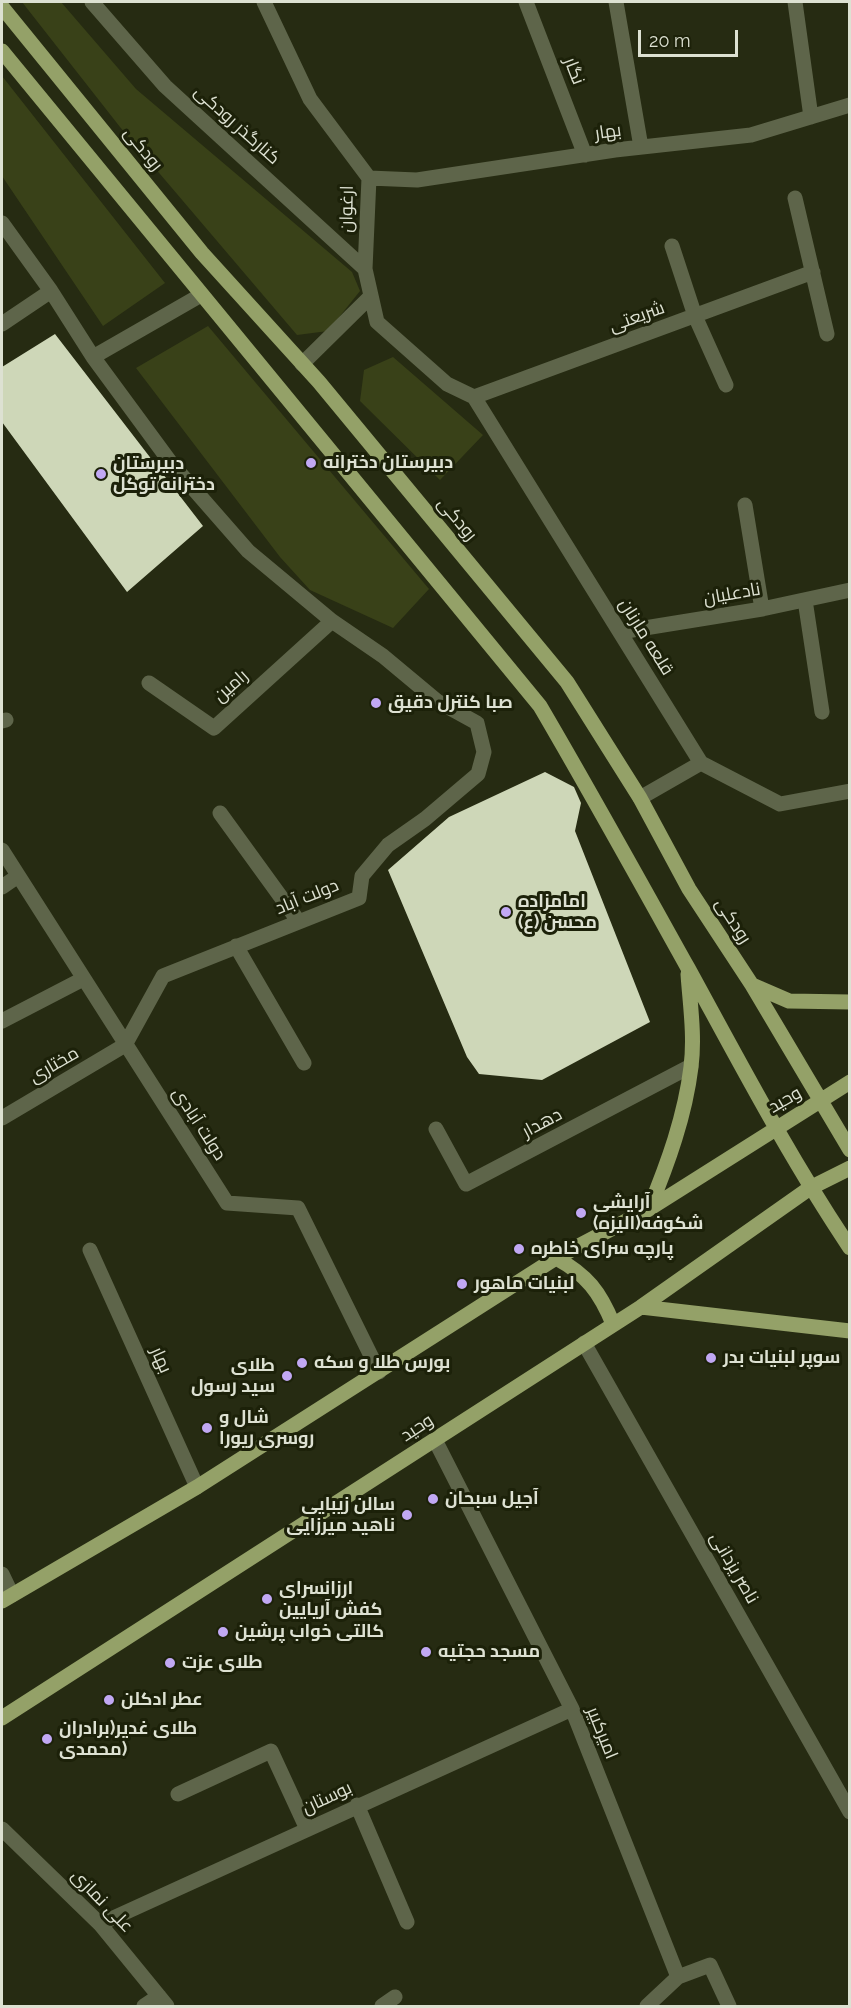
<!DOCTYPE html>
<html>
<head>
<meta charset="utf-8">
<style>
  body { margin:0 }
  #map { position:relative; width:851px; height:2008px; overflow:hidden; background:#262b12; font-family:Raleway,sans-serif }
  canvas { display:block }
  .frame { position:absolute; inset:0; border:3px solid #dde1d2; pointer-events:none }
  .scale { position:absolute; left:638px; top:30px; width:100px; height:27px; box-sizing:border-box; border:3px solid #dde1d2; border-top:0; padding-left:8px; font-size:18px; line-height:21px; white-space:nowrap; color:#dde1d2; -webkit-text-stroke:4px #1c2109; paint-order:stroke }
</style>
</head>
<body>
<div id="map">
<canvas width="851" height="2008"></canvas>
<div class="frame"></div>
<div class="scale">20 m</div>
</div>
<script>
const context = document.querySelector('canvas').getContext('2d');
context.lineJoin = 'round';
function fill(path, color) {
  context.fillStyle = color;
  context.fill(path, 'evenodd');
}
function stroke(path, color, width, dash) {
  context.strokeStyle = color;
  context.lineWidth = width;
  context.lineCap = dash ? 'butt' : 'round';
  context.setLineDash(dash || []);
  context.stroke(path);
}
function write(font, color, halo, rows, align = 'center') {
  context.font = font + ' Raleway,Cairo,sans-serif';
  context.lineWidth = 6;
  context.setLineDash([]);
  context.textBaseline = 'middle';
  context.strokeStyle = halo;
  context.fillStyle = color;
  for (const [text, x, y, turn = 0] of rows) {
    context.save();
    context.translate(x, y);
    context.rotate((+turn || 0) * Math.PI / 180);
    context.textAlign = isNaN(turn) ? turn : align;
    if (halo) context.strokeText(text, 0, 0);
    context.fillText(text, 0, 0);
    context.restore();
  }
}
fill(new Path2D(`
  M22,2H61L136,89L352,272L360,291L328,331L297,335L120,127Z
  M2,76L165,283L103,326L2,176Z
  M208,326L429,589L393,628L310,590L280,557L136,368Z
  M393,357L483,435L440,480L360,401L364,370Z`), '#394118');
fill(new Path2D(`
  M55,334L203,526L127,592L2,422V367Z
  M545,772L574,787L581,803L575,831L650,1022L542,1080L479,1074L467,1057L388,870L449,817Z`), '#ced7b8');
stroke(new Path2D(`
  M92,2L165,86L365,269
  M264,2L310,99L369,178L365,269L377,322L447,384L474,397
  M526,2L585,155
  M616,2L641,147
  M795,2L811,117
  M369,178L417,180L615,150L751,135L850,105
  M795,198L827,334
  M2,223L51,291L93,357L171,463L248,551L332,621L383,656L437,701L477,723L484,752L478,774L425,819L388,845L362,876L359,898L163,976L125,1045L2,1118
  M672,246L695,316L726,385
  M2,324L51,291
  M93,357L201,295
  M302,364L371,296
  M474,397L701,763L780,804L850,791
  M474,397L813,272
  M745,505L762,609
  M805,600L822,712
  M620,632L762,609L850,590
  M149,683L214,728L332,621
  M2,721L6,720
  M640,798L701,763
  M220,813L299,922
  M2,850L227,1203L298,1208L379,1372
  M2,887L18,876
  M236,946L304,1063
  M2,1021L83,979
  M436,1129L466,1184L691,1066
  M90,1250L197,1487
  M584,1343L850,1812
  M435,1440L572,1709L678,1977L710,1965L729,2006
  M2,1574L12,1595
  M178,1794L271,1751L307,1829
  M357,1805L407,1922
  M2,1829L100,1924L167,2006
  M100,1924L572,1709
  M144,2006L159,1996
  M382,2006L395,1997
  M647,2006L678,1977`), '#5e654a', 15);
stroke(new Path2D(`
  M2,7L202,253L319,382L567,682L640,798L689,889L752,985L850,1150
  M2,51L540,706C591,793 639,880 688,968C740,1063 789,1157 850,1248
  M752,985L789,1001L850,1002
  M649,1209C668,1163 685,1116 691,1067C695,1036 690,1004 688,974
  M556,1258C587,1275 600,1292 613,1324
  M641,1307L850,1331
  M2,1601L197,1487L556,1258L649,1209L850,1082
  M2,1718L641,1307L810,1188L850,1168`), '#94a168', 15);
for (const [x, y, r, color] of [
  [311,463,6,"#c1a8f3"],
  [101,474,6,"#c1a8f3"],
  [376,703,6,"#c1a8f3"],
  [506,912,6,"#c1a8f3"],
  [581,1213,6,"#c1a8f3"],
  [519,1249,6,"#c1a8f3"],
  [462,1284,6,"#c1a8f3"],
  [711,1358,6,"#c1a8f3"],
  [302,1363,6,"#c1a8f3"],
  [287,1376,6,"#c1a8f3"],
  [207,1428,6,"#c1a8f3"],
  [433,1499,6,"#c1a8f3"],
  [407,1515,6,"#c1a8f3"],
  [267,1599,6,"#c1a8f3"],
  [223,1632,6,"#c1a8f3"],
  [426,1652,6,"#c1a8f3"],
  [170,1663,6,"#c1a8f3"],
  [109,1700,6,"#c1a8f3"],
  [47,1739,6,"#c1a8f3"]
]) {
  const dot = new Path2D();
  dot.arc(x, y, r, 0, 2 * Math.PI);
  context.fillStyle = color;
  context.fill(dot);
  stroke(dot, '#1c2109', 2);
}
write('18px', '#dde1d2', '#1c2109', [
  ["نگار",574,71,69],
  ["کنارگذر رودکی",237,125,42],
  ["بهار",608,132,-8],
  ["رودکی",143,149,51],
  ["ارغوان",347,209,-89],
  ["شریعتی",637,317,-20],
  ["رودکی",457,519,50],
  ["نادعلیان",732,594,-10],
  ["قلعه مارنان",646,637,58],
  ["رامین",231,686,-42],
  ["دولت آباد",307,897,-22],
  ["رودکی",733,921,57],
  ["مختاری",54,1065,-30],
  ["وحید",785,1100,-30],
  ["دهدار",542,1123,-28],
  ["دولت آبادی",199,1124,57],
  ["بهار",161,1360,66],
  ["وحید",417,1428,-33],
  ["ناصر یزدانی",734,1568,60],
  ["امیرکبیر",602,1733,68],
  ["بوستان",327,1798,-25],
  ["علی نمازی",102,1901,46]
]);
write('bold 18px', '#dde1d2', '#1c2109', [
  ["دبیرستان دخترانه",323,463],
  ["دبیرستان",113,464],
  ["دخترانه توکل",113,485],
  ["صبا کنترل دقیق",388,703],
  ["امامزاده",518,902],
  ["محسن (ع)",518,923],
  ["آرایشی",593,1203],
  ["شکوفه(الیزه)",593,1224],
  ["پارچه سرای خاطره",531,1249],
  ["لبنیات ماهور",474,1284],
  ["سوپر لبنیات بدر",723,1358],
  ["بورس طلا و سکه",314,1363],
  ["طلای",275,1366,"right"],
  ["سید رسول",275,1387,"right"],
  ["شال و",219,1418],
  ["روسری ریورا",219,1439],
  ["آجیل سبحان",445,1499],
  ["سالن زیبایی",395,1505,"right"],
  ["ناهید میرزایی",395,1526,"right"],
  ["ارزانسرای",279,1589],
  ["کفش آریایین",279,1610],
  ["کالتی خواب پرشین",235,1632],
  ["مسجد حجتیه",438,1652],
  ["طلای عزت",182,1663],
  ["عطر ادکلن",121,1700],
  ["طلای غدیر(برادران",59,1729],
  ["محمدی)",59,1750]
], 'left');
</script>
</body>
</html>
